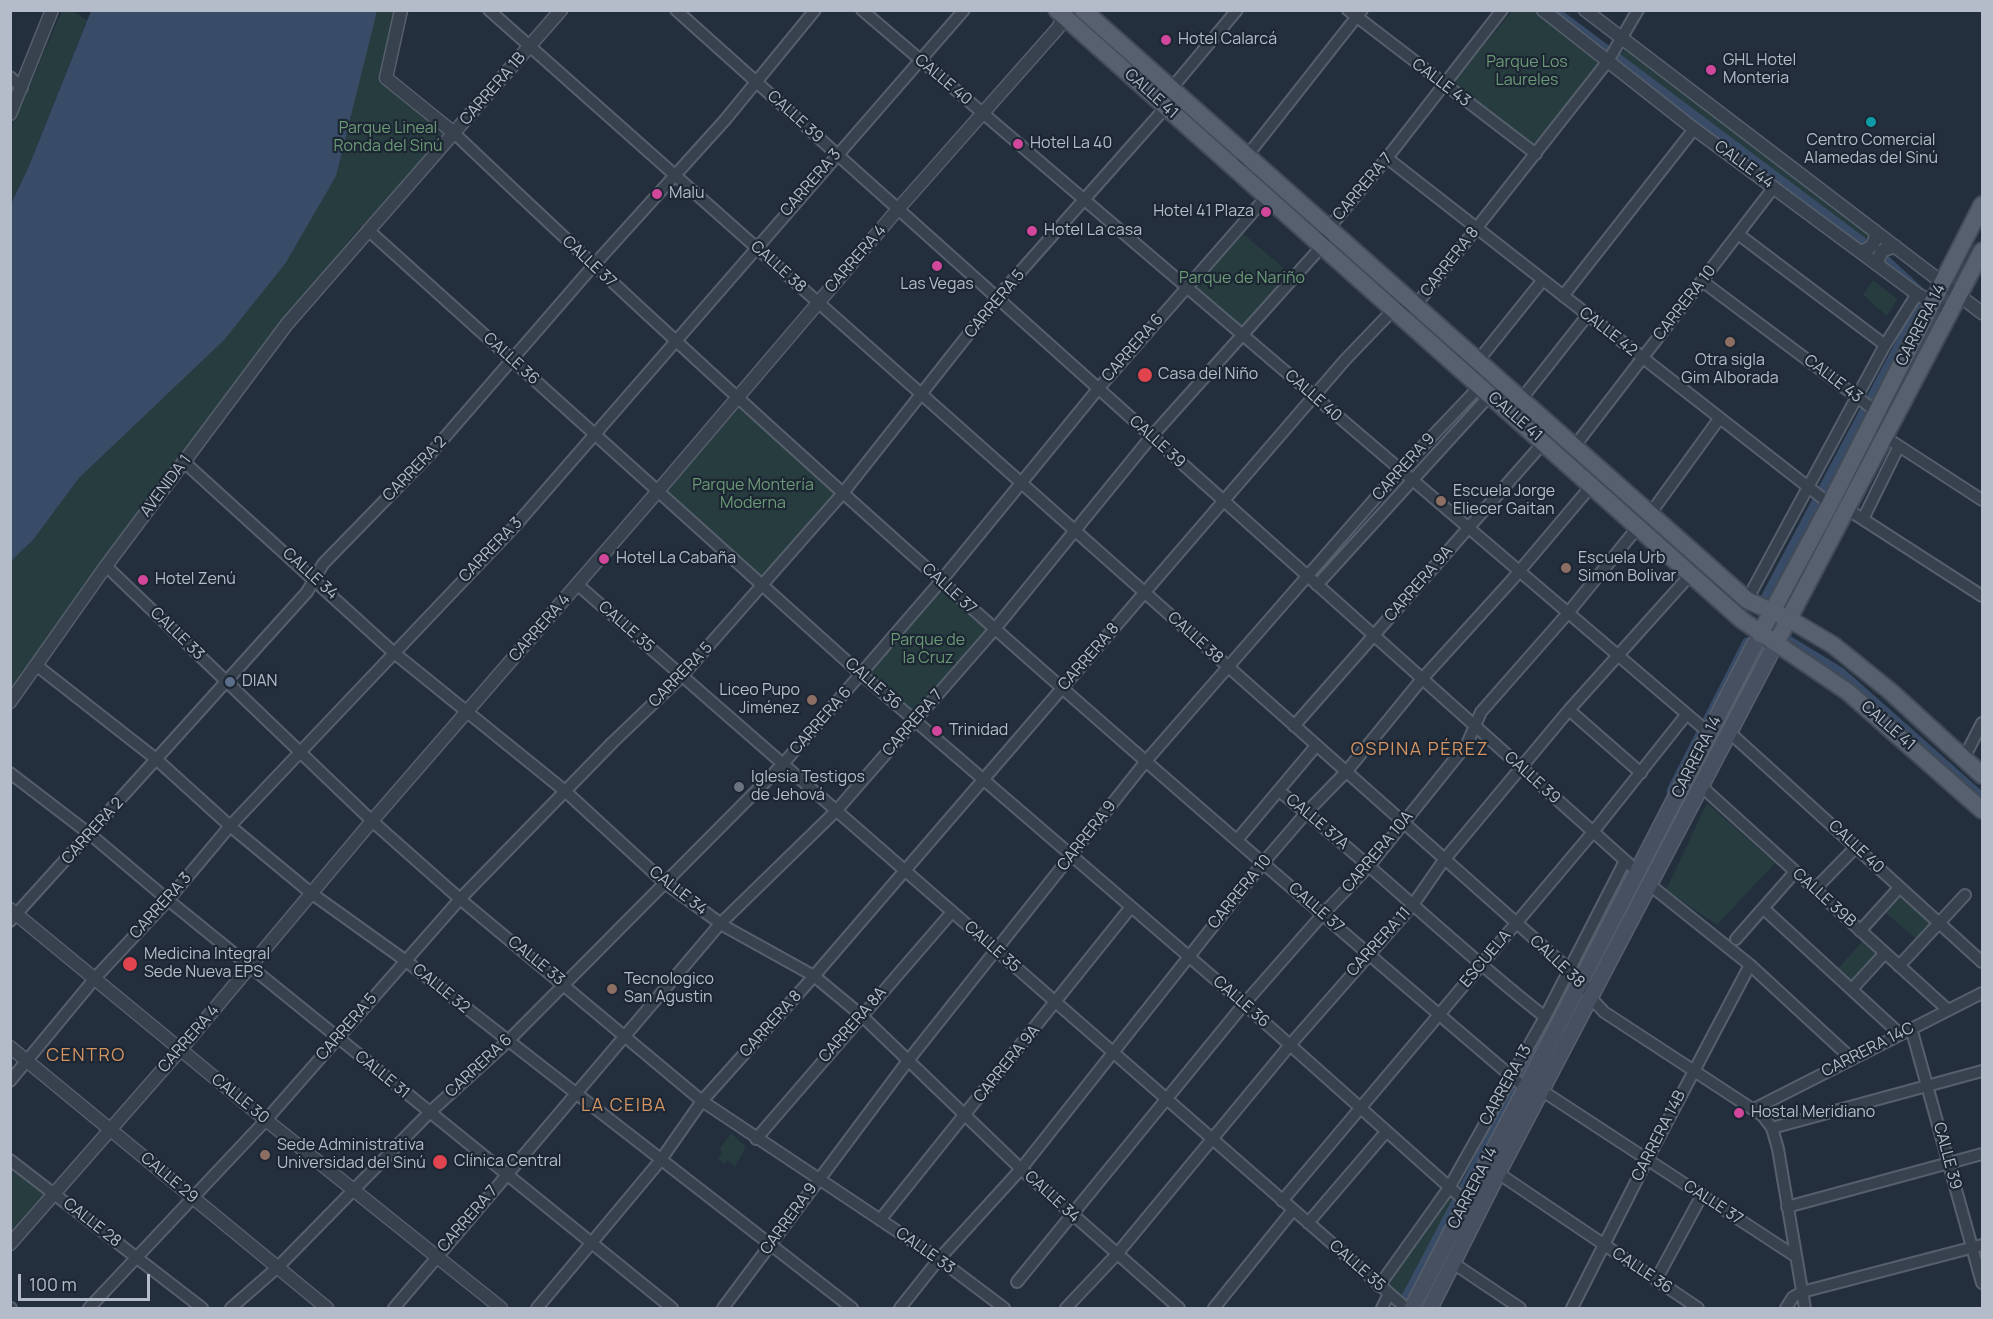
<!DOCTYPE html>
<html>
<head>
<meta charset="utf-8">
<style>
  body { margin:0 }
  #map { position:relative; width:1993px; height:1319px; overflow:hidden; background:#242f3e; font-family:Manrope,sans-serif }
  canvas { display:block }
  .frame { position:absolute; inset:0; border:12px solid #b4bcc9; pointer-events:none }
  .scale { position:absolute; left:18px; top:1274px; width:132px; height:27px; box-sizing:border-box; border:3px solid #b4bcc9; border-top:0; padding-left:8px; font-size:18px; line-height:21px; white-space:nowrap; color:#b4bcc9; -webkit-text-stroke:4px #1d2633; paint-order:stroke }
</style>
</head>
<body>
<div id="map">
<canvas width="1993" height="1319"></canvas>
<div class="frame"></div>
<div class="scale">100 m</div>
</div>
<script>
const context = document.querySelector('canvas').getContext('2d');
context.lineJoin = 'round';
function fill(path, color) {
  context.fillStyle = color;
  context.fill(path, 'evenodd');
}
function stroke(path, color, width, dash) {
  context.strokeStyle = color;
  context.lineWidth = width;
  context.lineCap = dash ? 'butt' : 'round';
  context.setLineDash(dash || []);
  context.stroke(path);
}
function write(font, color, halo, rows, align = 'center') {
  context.font = font + ' Manrope,sans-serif';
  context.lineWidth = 4.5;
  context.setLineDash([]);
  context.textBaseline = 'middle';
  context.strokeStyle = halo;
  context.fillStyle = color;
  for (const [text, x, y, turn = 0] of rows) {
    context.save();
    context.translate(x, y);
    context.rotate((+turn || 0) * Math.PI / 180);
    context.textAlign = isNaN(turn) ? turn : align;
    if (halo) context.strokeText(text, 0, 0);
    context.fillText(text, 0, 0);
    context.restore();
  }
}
fill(new Path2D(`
  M62,11H72L87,20L29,166L11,204V128Z
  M377,11H400L384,77L452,134L352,236L182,461L11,698V561L33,540L79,478L178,383L369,38Z
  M1512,11H1533L1599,63L1533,145L1453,83Z
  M1626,47L1871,235L1862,246L1616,61Z
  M1240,231L1293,276L1242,331L1189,287Z
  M1873,280L1897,299L1887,316L1863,295Z
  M739,405L837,492L762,581L663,490Z
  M940,584L991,629L916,716L864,672Z
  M1707,803L1775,863L1717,925L1666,890Z
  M1897,891L1935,924L1919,941L1881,909Z
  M1866,937L1883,953L1854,986L1836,971Z
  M731,1133L746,1147L735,1167L727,1160L724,1164L718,1158L722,1153L720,1148Z
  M11,1163L50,1193L11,1239Z
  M1439,1188L1457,1205L1407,1301L1380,1278Z`), '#263c3f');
fill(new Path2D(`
  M91,11H377L336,176L285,264L224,340L79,478L33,540L11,561V204L29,166Z`), '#394c67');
stroke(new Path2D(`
  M1554,10L1862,241
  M1766,596L1925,296L1885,259
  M1785,638L1841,672L1982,797
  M1671,791L1747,642
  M1400,1308L1561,1003`), '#394c67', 9);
const minor = new Path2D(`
  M489,10L1582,981L1591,998L1604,1012L1763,1116L1772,1128L1778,1149L1805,1308
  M676,10L1638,872
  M862,10L1709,733
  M1348,10L1536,154
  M10,77L22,88
  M454,133C800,463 1160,777 1524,1087
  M1387,158L1830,504
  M1236,170L1362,10
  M368,230L862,675L1244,1004L1466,1202
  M1738,234L1885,345
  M1702,281L1877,412
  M1563,296L1694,129
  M1477,362L1542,281
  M1520,401L1587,316
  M1885,437L1982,500
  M1574,447L1774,187
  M184,462L393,652L565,791L665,883L724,926L814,976L861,1015L1021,1169L1179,1308
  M1847,509L1982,596
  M1650,514L1719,419
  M1863,519L1899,446
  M106,566L372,821L460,899L702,1101L939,1259L1004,1308
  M578,585L1406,1308
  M1317,585L1490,395
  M1747,600L1885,345L1917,294
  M36,665L156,759L230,826L311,893L406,961L852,1308
  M1569,710L1641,773
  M1294,726L1544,442
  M1729,732L1982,962
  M1964,758L1982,723
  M10,773L91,835L168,900L672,1308
  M1701,786L1948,1010
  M1279,791C1371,863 1453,945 1545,1017
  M1237,840L1316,746
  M1650,885L1750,965L1852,1059
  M1815,889L1856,847
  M1764,909L1900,1034
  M10,921L307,592L323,564L432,452L593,266L725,120L815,10
  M1860,931L1899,888
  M1736,939L1795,872
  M1899,966L1965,895
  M1852,989L1885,953
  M1911,1028L1982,1283
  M10,1081L96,977L168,900L230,826L515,526L964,10
  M1541,1090L1795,1256
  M1754,1109L1982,993
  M1772,1128L1982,1071
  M756,1139L952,912
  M10,1160L202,1308
  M1498,1173L1698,1308
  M1282,1201L1593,832L1686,715
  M1787,1207L1982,1154
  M880,1220L1131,907
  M1308,1223L1386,1132
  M1453,1263L1520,1308
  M1656,1280L1702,1195
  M1017,1282L1244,1004L1323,914L1369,866L1467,744L1481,712L1568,613L1638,527
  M1379,1286L1449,1188L1545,1017L1625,861
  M10,1308H11
  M89,1308L266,1120L460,899L613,742L682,676L843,493L997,298L1166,107L1171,89L1237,10
  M231,1308L278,1267L429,1113L507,1042L783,764L941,581L1098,389L1267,196
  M394,1308L720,924L836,811L994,630L1151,437L1322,246L1329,228L1387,158L1502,10
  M537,1308L660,1161L702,1101L814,976L1345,360L1393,310L1416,305L1608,61L1638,10
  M723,1308L907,1062L1146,761L1400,470L1480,386
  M900,1308L939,1259L1021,1169L1263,863L1306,813L1346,772L1422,679L1511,581L1592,485
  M1066,1308L1117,1254L1290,1045L1412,906L1444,860L1569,710L1691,574
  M1214,1308L1293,1210
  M1382,1308L1389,1294
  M1572,1308L1647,1160L1750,965
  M1786,1308L1793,1297L1802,1292L1982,1245`);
const tertiary = new Path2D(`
  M401,10L386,78L454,133
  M1543,10L1689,125L1917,294L1951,312
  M1585,10L1982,313
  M10,114L52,10
  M1860,251C1871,250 1877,242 1875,231
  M1876,264L1882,251L1895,246
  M10,702L106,566L287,324L561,10
  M10,909L266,1120L501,1308
  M10,1047L327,1308
  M10,1244L180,1050L372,821L658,491L898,209L1058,28L1066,10`);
const secondary = new Path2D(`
  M1412,1308C1526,1083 1645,860 1760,634
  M1430,1308L1498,1173L1776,643`);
const primary = new Path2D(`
  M1057,10L1742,620L1848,692L1982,810
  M1083,10L1747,600L1789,619L1833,645L1890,691L1982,775
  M1760,634L1830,504L1982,205
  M1776,643L1982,251`);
stroke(minor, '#565f6c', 14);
stroke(tertiary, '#565f6c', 15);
stroke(secondary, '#565f6c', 18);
stroke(primary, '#414a57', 20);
stroke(minor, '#38414e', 10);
stroke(tertiary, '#38414e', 12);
stroke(secondary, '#465061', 15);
stroke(primary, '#56606e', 16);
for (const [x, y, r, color] of [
  [1166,40,6,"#d1479c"],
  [1711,70,6,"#d1479c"],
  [1871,122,6,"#0f9aa8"],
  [1018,144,6,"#d1479c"],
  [657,194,6,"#d1479c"],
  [1266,212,6,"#d1479c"],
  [1032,231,6,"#d1479c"],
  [937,266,6,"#d1479c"],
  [1730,342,6,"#8d6e63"],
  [1145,375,8,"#e0444e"],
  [1441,501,6,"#8d6e63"],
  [604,559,6,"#d1479c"],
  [1566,568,6,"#8d6e63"],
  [143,580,6,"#d1479c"],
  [230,682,6,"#5c6f8a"],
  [812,700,6,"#8d6e63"],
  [937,731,6,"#d1479c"],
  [739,787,6,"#6b7280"],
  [130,964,8,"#e0444e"],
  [612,989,6,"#8d6e63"],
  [1739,1113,6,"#d1479c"],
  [265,1155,6,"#8d6e63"],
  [440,1162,8,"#e0444e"]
]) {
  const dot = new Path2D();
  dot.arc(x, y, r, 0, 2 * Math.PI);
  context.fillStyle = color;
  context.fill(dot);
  stroke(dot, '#1d2633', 2);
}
write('16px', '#b4bcc9', '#1d2633', [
  ["Hotel Calarcá",1178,40],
  ["GHL Hotel",1723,61],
  ["Monteria",1723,79],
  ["Centro Comercial",1871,141,"center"],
  ["Alamedas del Sinú",1871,159,"center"],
  ["Hotel La 40",1030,144],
  ["Malu",669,194],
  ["Hotel 41 Plaza",1254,212,"right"],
  ["Hotel La casa",1044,231],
  ["Las Vegas",937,285,"center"],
  ["Otra sigla",1730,361,"center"],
  ["Gim Alborada",1730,379,"center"],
  ["Casa del Niño",1158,375],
  ["Escuela Jorge",1453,492],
  ["Eliecer Gaitan",1453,510],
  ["Hotel La Cabaña",616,559],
  ["Escuela Urb",1578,559],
  ["Simon Bolivar",1578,577],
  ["Hotel Zenú",155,580],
  ["DIAN",242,682],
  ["Liceo Pupo",800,691,"right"],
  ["Jiménez",800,709,"right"],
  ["Trinidad",949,731],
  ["Iglesia Testigos",751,778],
  ["de Jehová",751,796],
  ["Medicina Integral",144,955],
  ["Sede Nueva EPS",144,973],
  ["Tecnologico",624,980],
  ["San Agustin",624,998],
  ["Hostal Meridiano",1751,1113],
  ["Sede Administrativa",277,1146],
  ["Universidad del Sinú",277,1164],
  ["Clínica Central",454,1162]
], 'left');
write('16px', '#6b9a76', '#1d2633', [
  ["Parque Los",1527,63],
  ["Laureles",1527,81],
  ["Parque Lineal",388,129],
  ["Ronda del Sinú",388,147],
  ["Parque de Nariño",1242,279],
  ["Parque Montería",753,486],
  ["Moderna",753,504],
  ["Parque de",928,641],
  ["la Cruz",928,659]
]);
write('16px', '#b4bcc9', '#1d2633', [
  ["CALLE 40",943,80,40],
  ["CALLE 43",1441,83,37],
  ["CARRERA 1B",493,89,-49],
  ["CALLE 41",1151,94,42],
  ["CALLE 39",795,117,42],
  ["CALLE 44",1744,165,36],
  ["CARRERA 3",811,183,-49],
  ["CARRERA 7",1363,187,-50],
  ["CARRERA 4",856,259,-49],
  ["CALLE 37",589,262,43],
  ["CARRERA 8",1450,262,-52],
  ["CALLE 38",778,267,42],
  ["CARRERA 10",1685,303,-52],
  ["CARRERA 5",995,304,-50],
  ["CARRERA 14",1921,325,-63],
  ["CALLE 42",1608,332,38],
  ["CARRERA 6",1133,348,-49],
  ["CALLE 36",511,359,42],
  ["CALLE 43",1833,379,37],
  ["CALLE 40",1313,396,41],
  ["CALLE 41",1515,417,41],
  ["CALLE 39",1157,442,42],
  ["CARRERA 9",1404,467,-48],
  ["CARRERA 2",415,469,-46],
  ["AVENIDA 1",166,486,-53],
  ["CARRERA 3",491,550,-46],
  ["CALLE 34",310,574,42],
  ["CARRERA 9A",1419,584,-49],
  ["CALLE 37",949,589,42],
  ["CALLE 35",626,627,41],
  ["CARRERA 4",540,628,-49],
  ["CALLE 33",177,634,44],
  ["CALLE 38",1195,638,42],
  ["CARRERA 8",1089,657,-49],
  ["CARRERA 5",681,675,-46],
  ["CALLE 36",873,684,41],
  ["CARRERA 6",821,721,-49],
  ["CARRERA 7",913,723,-49],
  ["CALLE 41",1888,726,41],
  ["CARRERA 14",1697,757,-63],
  ["CALLE 39",1532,778,42],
  ["CALLE 37A",1317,822,40],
  ["CARRERA 2",93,831,-48],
  ["CARRERA 9",1087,836,-52],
  ["CALLE 40",1856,847,43],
  ["CARRERA 10A",1378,852,-50],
  ["CALLE 34",678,891,38],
  ["CARRERA 10",1240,892,-51],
  ["CALLE 39B",1824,898,42],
  ["CARRERA 3",161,906,-48],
  ["CALLE 37",1316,908,41],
  ["CARRERA 11",1379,942,-48],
  ["CALLE 35",992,947,41],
  ["ESCUELA",1486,959,-50],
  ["CALLE 33",536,961,39],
  ["CALLE 38",1557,962,43],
  ["CALLE 32",441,989,39],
  ["CALLE 36",1241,1002,41],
  ["CARRERA 8",771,1024,-48],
  ["CARRERA 8A",853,1025,-49],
  ["CARRERA 5",347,1027,-49],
  ["CARRERA 4",189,1039,-49],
  ["CARRERA 14C",1868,1050,-27],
  ["CARRERA 9A",1007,1064,-51],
  ["CARRERA 6",479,1066,-43],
  ["CALLE 31",382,1075,39],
  ["CARRERA 13",1506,1085,-61],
  ["CALLE 30",240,1099,39],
  ["CARRERA 14B",1659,1136,-63],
  ["CALLE 39",1947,1156,75],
  ["CALLE 29",169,1178,40],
  ["CARRERA 14",1473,1188,-63],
  ["CALLE 34",1052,1197,42],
  ["CALLE 37",1713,1203,33],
  ["CARRERA 7",468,1219,-49],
  ["CARRERA 9",789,1219,-54],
  ["CALLE 28",92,1223,38],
  ["CALLE 33",925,1251,35],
  ["CALLE 35",1357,1266,41],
  ["CALLE 36",1642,1271,34]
]);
context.letterSpacing = '1.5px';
write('18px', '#d59563', '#1d2633', [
  ["OSPINA PÉREZ",1420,750],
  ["CENTRO",86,1056],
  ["LA CEIBA",624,1106]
]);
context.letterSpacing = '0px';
</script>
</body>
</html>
